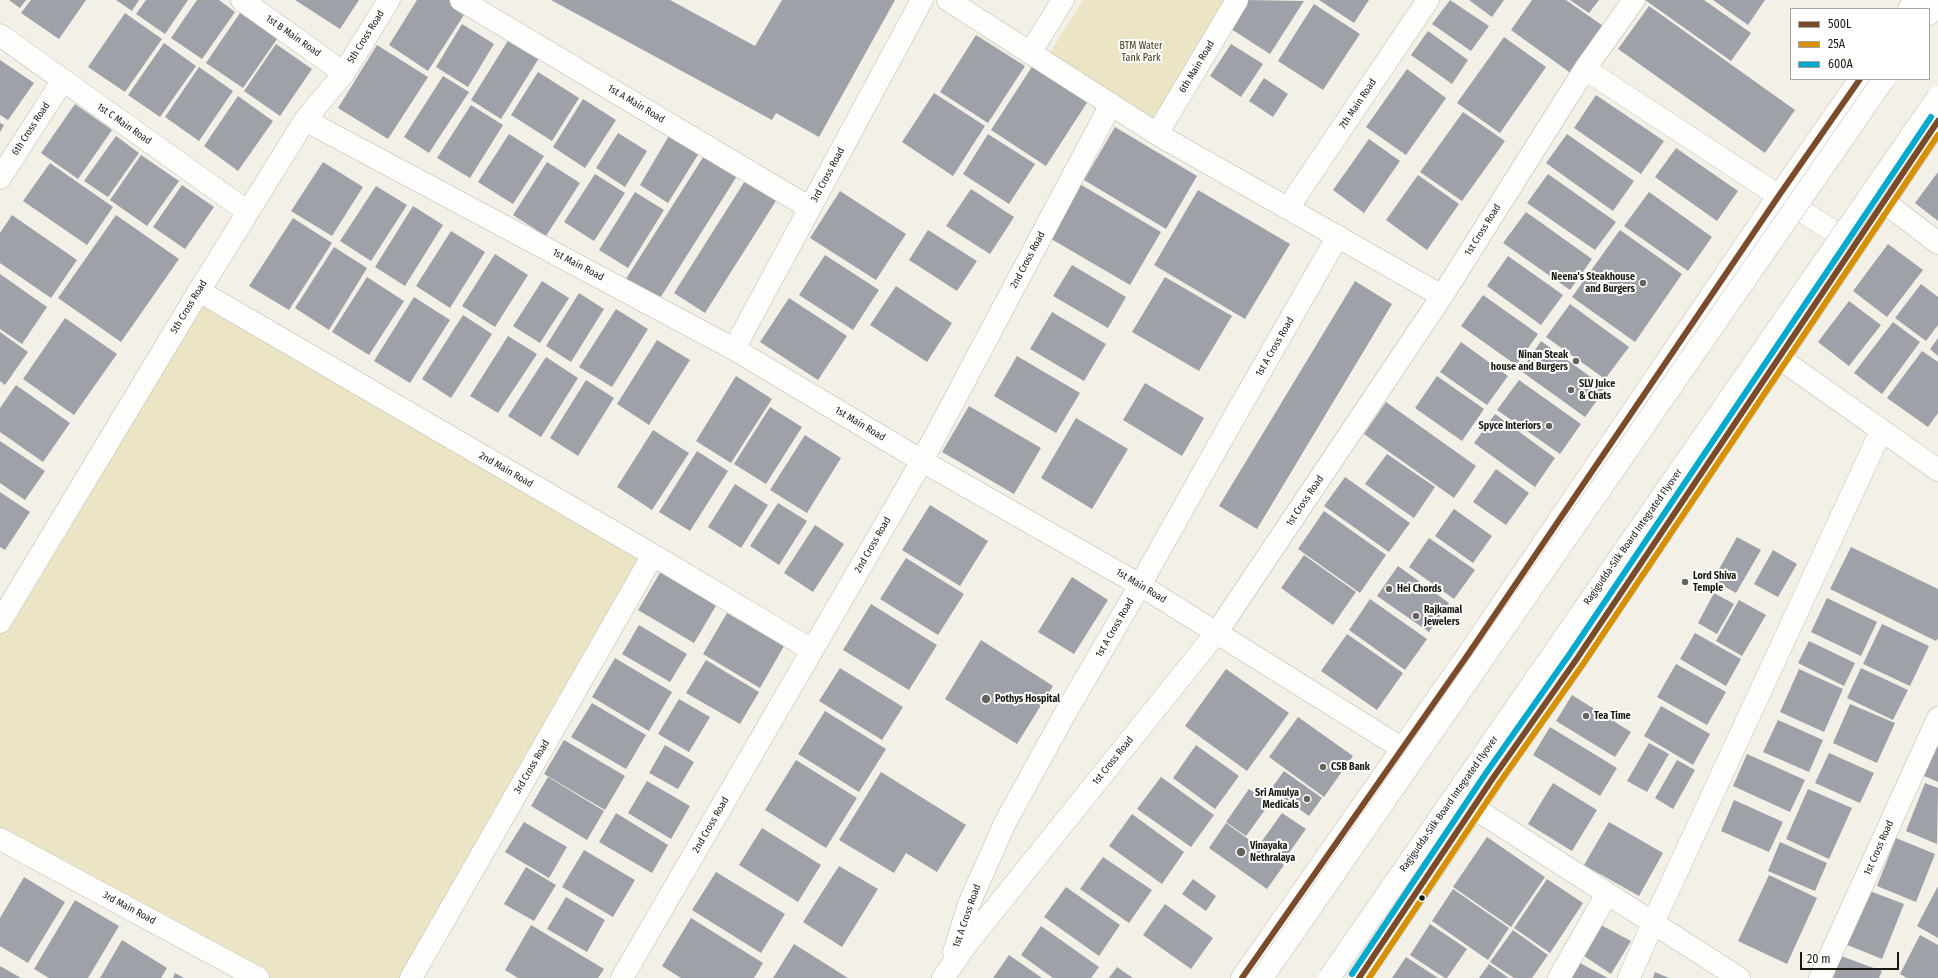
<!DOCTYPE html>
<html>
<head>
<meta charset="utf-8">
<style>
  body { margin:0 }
  #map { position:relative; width:1938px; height:978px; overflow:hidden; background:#f3f0e7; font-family:"Fira Sans Condensed",sans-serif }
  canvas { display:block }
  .legend { position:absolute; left:1790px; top:8px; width:140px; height:72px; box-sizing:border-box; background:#fff; border:1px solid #a3a3a0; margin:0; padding:5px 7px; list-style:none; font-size:12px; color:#191811 }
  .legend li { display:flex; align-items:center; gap:8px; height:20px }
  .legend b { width:20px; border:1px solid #a3a3a0 }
  .scale { position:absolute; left:1800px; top:952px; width:99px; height:18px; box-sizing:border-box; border:2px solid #191811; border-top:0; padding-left:5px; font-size:12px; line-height:14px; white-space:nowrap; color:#191811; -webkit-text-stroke:3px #fff; paint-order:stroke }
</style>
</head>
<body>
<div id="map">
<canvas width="1938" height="978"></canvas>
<ul class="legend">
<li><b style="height:5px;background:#7a4b2a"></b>500L</li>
<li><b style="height:5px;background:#d69103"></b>25A</li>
<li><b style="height:5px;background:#00a9ce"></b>600A</li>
</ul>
<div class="scale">20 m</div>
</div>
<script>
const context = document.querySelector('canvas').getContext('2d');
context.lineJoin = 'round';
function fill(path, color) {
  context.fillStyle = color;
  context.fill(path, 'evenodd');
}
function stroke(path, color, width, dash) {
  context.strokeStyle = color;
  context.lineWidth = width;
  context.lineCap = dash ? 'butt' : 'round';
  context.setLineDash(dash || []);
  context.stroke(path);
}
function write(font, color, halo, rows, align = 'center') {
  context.font = font + ' "Fira Sans Condensed",sans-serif';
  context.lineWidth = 4;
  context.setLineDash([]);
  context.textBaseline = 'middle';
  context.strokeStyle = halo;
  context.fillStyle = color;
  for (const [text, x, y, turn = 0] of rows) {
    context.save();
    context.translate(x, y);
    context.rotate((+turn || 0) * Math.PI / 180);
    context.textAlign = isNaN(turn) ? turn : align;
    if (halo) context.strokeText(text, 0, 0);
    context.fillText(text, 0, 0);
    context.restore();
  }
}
fill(new Path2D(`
  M1083,0H1232L1158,124L1050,53Z
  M199,291L653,555L411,978H258L0,839V622Z`), '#ebe4c5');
fill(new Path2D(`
  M9,0H26L20,8Z
  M31,0H86L59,39L21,13Z
  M116,0H139L132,11Z
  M146,0H188L165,34L136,14Z
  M197,0H219L235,12L202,59L171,38Z
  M295,0H359L340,29Z
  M417,0H458L469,7L428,71L389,45Z
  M551,0H670L755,46L782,0H895L819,137L776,113L772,120Z
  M1245,0L1304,1L1270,54L1228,27Z
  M1319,0H1369L1354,23Z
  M1450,0L1489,26L1471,51L1432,24Z
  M1469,0H1504L1492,17Z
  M1532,0H1566L1606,28L1572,74L1511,30Z
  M1570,0H1599L1589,13Z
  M1645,0H1704L1751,33L1731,61Z
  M1713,0H1765L1748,25Z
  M1314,4L1360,34L1323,90L1278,61Z
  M1649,6L1795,110L1765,153L1618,49Z
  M125,13L162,39L125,92L88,67Z
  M240,13L277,39L243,88L206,63Z
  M462,24L494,44L468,87L436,67Z
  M514,31L544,50L501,119L471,100Z
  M1428,31L1468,60L1452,84L1411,55Z
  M976,35L1025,66L988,123L940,92Z
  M1504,37L1546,67L1500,133L1457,103Z
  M164,43L196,66L160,117L128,95Z
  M276,44L312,69L280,116L244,91Z
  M1231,44L1263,64L1241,97L1210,76Z
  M377,45L428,77L388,139L338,108Z
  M0,60L34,83L8,120L0,115Z
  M1035,62L1090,98L1046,166L991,130Z
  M199,67L233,91L199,141L165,117Z
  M1407,69L1446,98L1406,155L1366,127Z
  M538,72L579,98L552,141L511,115Z
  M443,76L469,92L429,153L404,137Z
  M1264,78L1288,94L1273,117L1249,101Z
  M934,93L985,126L953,176L902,142Z
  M1596,95L1664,141L1641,174L1574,128Z
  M238,96L273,121L238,171L204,146Z
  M583,99L616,120L585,168L553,147Z
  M75,104L112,130L78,179L41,153Z
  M471,105L503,125L470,178L437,158Z
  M1463,112L1505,141L1462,201L1420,172Z
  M0,123L4,125L0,132Z
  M674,127L704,145L668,203L640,185Z
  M1115,127L1197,176L1166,229L1084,180Z
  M618,133L647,151L625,187L596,168Z
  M509,134L544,156L513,204L478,182Z
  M988,134L1035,164L1009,204L963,174Z
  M1567,134L1634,181L1613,211L1546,163Z
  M116,136L139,153L108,197L84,181Z
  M1369,139L1400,161L1364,213L1333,190Z
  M709,148L742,168L657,303L624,282Z
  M1676,148L1738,191L1717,221L1655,177Z
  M141,155L179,181L147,226L110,200Z
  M323,162L363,187L332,236L291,211Z
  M547,162L580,183L546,236L513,215Z
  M50,163L113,207L87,245L23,201Z
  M1938,172V221L1915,203Z
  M750,173L781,193L705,313L674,293Z
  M595,174L625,193L594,241L564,222Z
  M1548,174L1616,222L1595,250L1527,203Z
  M1418,175L1459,204L1427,250L1386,220Z
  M1078,183L1161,232L1130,285L1046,236Z
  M182,185L214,207L185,249L153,227Z
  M376,186L407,205L371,261L340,241Z
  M971,189L1014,217L990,254L946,226Z
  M1198,190L1290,244L1245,319L1154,265Z
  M840,191L906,234L876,280L810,238Z
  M635,192L664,210L628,268L599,250Z
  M1649,192L1712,237L1688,271L1624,226Z
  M413,206L443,225L405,286L375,267Z
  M1526,212L1592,259L1570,290L1503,243Z
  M12,215L77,260L51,298L0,263V233Z
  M116,215L179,259L121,342L58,298Z
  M293,218L332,243L289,310L249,286Z
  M928,230L977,261L957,291L909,260Z
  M1620,230L1682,274L1635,342L1572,297Z
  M451,231L485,252L450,308L416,286Z
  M1888,244L1923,270L1887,317L1853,291Z
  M334,247L367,268L329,330L295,308Z
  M495,254L528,275L495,327L462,306Z
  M825,255L879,290L853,330L799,295Z
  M1508,256L1563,295L1541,325L1487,286Z
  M1072,265L1126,297L1108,328L1053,296Z
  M0,274L47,307L22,344L0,329Z
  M367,277L404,301L369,355L332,332Z
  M1165,277L1232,316L1199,371L1132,332Z
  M542,281L569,298L540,343L513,326Z
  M1355,281L1392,304L1257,529L1219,506Z
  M1921,284L1938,297V325L1926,341L1895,318Z
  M896,286L952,323L927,362L870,325Z
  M579,293L604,309L571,362L546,346Z
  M1483,295L1538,334L1516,365L1461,326Z
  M414,297L450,320L410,383L374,361Z
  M789,298L847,336L818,380L760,342Z
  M1849,301L1881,325L1849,366L1818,342Z
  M1570,304L1629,347L1605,379L1546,337Z
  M616,309L648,329L612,387L579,367Z
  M1052,312L1106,344L1084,381L1030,349Z
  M463,315L492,334L451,398L422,379Z
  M65,318L117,354L74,415L23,379Z
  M1893,322L1920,342L1882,394L1854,373Z
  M0,332L28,352L5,385L0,381Z
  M508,336L537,354L498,413L470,396Z
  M1938,338V356L1930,349Z
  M657,340L690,360L649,425L617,404Z
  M1541,341L1606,388L1585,417L1521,371Z
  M1461,342L1508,376L1487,405L1440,372Z
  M1922,351L1938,362V413L1928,427L1887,398Z
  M1017,356L1080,393L1056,433L994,396Z
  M546,357L578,378L541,437L508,416Z
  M736,376L772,399L731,463L696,441Z
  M1437,376L1484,409L1462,441L1415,408Z
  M586,380L614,398L578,456L550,438Z
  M1519,380L1581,424L1560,454L1497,410Z
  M1145,383L1204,418L1182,456L1123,420Z
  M16,385L70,423L43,462L0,432V408Z
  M1386,402L1476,466L1454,498L1364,434Z
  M969,406L1041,448L1014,494L942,452Z
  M770,407L802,427L766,484L734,464Z
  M1495,414L1555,458L1535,487L1474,443Z
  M1076,418L1128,449L1092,509L1041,478Z
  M653,430L689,453L652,510L617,487Z
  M805,435L841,458L807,513L770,490Z
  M0,441L45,471L25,500L0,483Z
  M697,451L728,471L690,531L659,512Z
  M1387,454L1435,487L1414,518L1365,484Z
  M1496,469L1529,493L1506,525L1473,502Z
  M1345,477L1410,523L1389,552L1324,506Z
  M735,484L768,505L741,548L708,527Z
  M0,492L30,512L5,550L0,547Z
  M778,503L807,521L779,565L750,546Z
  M930,505L988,541L960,586L902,550Z
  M1454,509L1492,536L1473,563L1435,536Z
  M1324,511L1386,555L1360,593L1298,549Z
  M815,525L844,544L813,592L784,573Z
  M1737,537L1761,550L1736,593L1713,580Z
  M1429,538L1475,570L1454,599L1409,567Z
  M1851,547L1938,589V638L1936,641L1830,589Z
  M1773,550L1797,564L1778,597L1754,584Z
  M1304,555L1356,592L1333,625L1281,588Z
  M906,558L964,594L938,635L880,599Z
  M1398,566L1449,603L1429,632L1377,596Z
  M661,571L717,604L694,643L638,610Z
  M1072,577L1108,600L1074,654L1038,632Z
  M1714,593L1734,604L1717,634L1698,623Z
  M1827,598L1877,622L1861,656L1811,632Z
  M1370,599L1427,639L1405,670L1349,630Z
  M1739,600L1766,615L1742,656L1716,641Z
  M871,604L937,645L909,690L843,650Z
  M727,613L784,646L760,688L703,654Z
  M1882,624L1929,646L1910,686L1863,664Z
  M639,625L687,654L670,682L622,654Z
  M1695,633L1741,659L1726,686L1680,659Z
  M1347,634L1403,673L1377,710L1321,671Z
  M981,640L1053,686L1017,744L945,699Z
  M1809,641L1855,663L1844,686L1798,663Z
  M615,658L672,692L649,731L592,697Z
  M706,660L759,692L740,724L686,693Z
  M1676,664L1726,692L1707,725L1657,697Z
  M840,668L903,707L882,740L819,701Z
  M1861,668L1908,690L1893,720L1847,698Z
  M1226,669L1289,713L1247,771L1185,726Z
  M1799,669L1843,689L1824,732L1780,712Z
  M1572,695L1631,732L1615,757L1556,721Z
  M679,699L710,717L689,752L658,734Z
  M592,703L646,735L626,769L571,737Z
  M1850,704L1895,723L1877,763L1833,743Z
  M1661,706L1710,734L1693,765L1644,736Z
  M825,711L886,749L859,792L798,754Z
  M1298,717L1353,756L1324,797L1269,757Z
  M1778,720L1823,740L1809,772L1763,752Z
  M1550,727L1617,768L1600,796L1533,755Z
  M1938,735V782L1922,775Z
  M564,740L625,776L605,810L544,774Z
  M1649,743L1669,754L1647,792L1627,781Z
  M665,745L694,762L678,789L649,773Z
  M1196,745L1239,776L1215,809L1173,778Z
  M1829,753L1874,773L1860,803L1815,783Z
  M1747,754L1805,780L1790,812L1733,786Z
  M796,760L857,798L826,848L765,810Z
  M1677,760L1695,770L1673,809L1655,798Z
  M1284,771L1322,798L1309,816L1271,789Z
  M881,772L966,825L937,872L906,853L894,873L839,840Z
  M548,777L604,811L587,840L531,806Z
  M1161,777L1214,815L1191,847L1137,809Z
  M647,781L690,806L671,839L628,813Z
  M1553,783L1597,810L1572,851L1528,824Z
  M1925,783L1938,788L1937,844L1906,831Z
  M1249,789L1270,803L1246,836L1226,822Z
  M1808,789L1852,808L1829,859L1786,839Z
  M1734,800L1783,822L1769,852L1721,831Z
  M616,813L668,845L652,873L599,842Z
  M1282,813L1306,829L1286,857L1262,841Z
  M1132,814L1184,852L1162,884L1109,846Z
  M524,822L567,847L549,878L505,852Z
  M1609,822L1663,853L1639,896L1584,865Z
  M1226,823L1284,865L1267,889L1209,848Z
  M762,828L821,865L798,902L739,865Z
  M1487,837L1545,877L1511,927L1453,887Z
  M1896,838L1935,854L1916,902L1877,886Z
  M1780,842L1827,863L1815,891L1768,871Z
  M584,850L635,880L613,917L562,887Z
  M1103,857L1152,890L1129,923L1080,889Z
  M839,866L878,889L842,947L803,922Z
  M526,867L556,885L534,921L504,904Z
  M716,872L785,914L761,953L692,910Z
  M1769,875L1817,898L1787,964L1738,941Z
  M24,877L65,902L28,963L0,946V918Z
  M1193,879L1216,896L1206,911L1182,894Z
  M1547,879L1583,903L1550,953L1514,928Z
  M1938,886V938L1917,926Z
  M1066,887L1120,925L1099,956L1044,917Z
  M1862,888L1904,904L1882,959L1840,942Z
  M1453,889L1509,928L1488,960L1432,921Z
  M566,897L605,920L587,952L547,929Z
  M75,900L119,926L88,978H49L34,969Z
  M1165,904L1213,938L1191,969L1143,935Z
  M691,918L763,963L754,978H681L662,966Z
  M1430,924L1467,949L1447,978H1445L1410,955Z
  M1599,924L1631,941L1611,974L1581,954Z
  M531,925L604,969L598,978H518L505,970Z
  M1041,926L1099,967L1091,978H1053L1021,955Z
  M1513,930L1548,955L1532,978H1514L1490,962Z
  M1920,935L1938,945V978H1907L1900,974Z
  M122,940L167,968L161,978H100Z
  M794,944L848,978H773Z
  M1009,955L1042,978H993Z
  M1841,956L1882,971L1879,978H1833Z
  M1406,957L1438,978H1392Z
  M1578,962L1608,978H1568Z
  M1489,964L1509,978H1479Z
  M0,966L21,978H0Z
  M1117,967L1133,978H1109Z
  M1655,972L1669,978H1653Z
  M175,973L184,978H173Z`), '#9fa1a9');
const street = new Path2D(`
  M242,0L344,73
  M461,0L810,208
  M948,0L1157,134L1442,296
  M0,35L248,212
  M1030,53L1063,0
  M1585,69L1854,245
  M305,120L734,349L922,461L1140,585L1403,749
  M1157,134L1237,0
  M0,178L63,80
  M1883,201L1938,243
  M1288,208L1428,0
  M199,291L653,555L812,650
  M734,349L922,0
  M1779,358L1938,470
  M0,622L199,291L305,120L344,73L389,0
  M1474,808L1739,978
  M0,839L258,978
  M954,952L969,904L1005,823L1066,712L1140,585L1236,414L1338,236
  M411,978L653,555
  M622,978L922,461L1111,104
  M943,978L969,941L1217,632L1442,296L1585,69L1634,0
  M1559,978L1607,894
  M1629,978L1653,923L1881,431
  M1820,978L1938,718`);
const primary = new Path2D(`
  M1929,14L1938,1`);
const highway = new Path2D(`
  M1909,9L1916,0
  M1242,978L1469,653L1780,194L1860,79
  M1359,978L1474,808L1493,778L1576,660L1938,121`);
stroke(street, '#bcbab3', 23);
stroke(primary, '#bcbab3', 23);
stroke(highway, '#bcbab3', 23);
stroke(street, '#fdfdfb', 22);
stroke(primary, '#fdfdfb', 22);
stroke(highway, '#fdfdfb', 22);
const primaryBridge = new Path2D(`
  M1262,978L1884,79
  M1329,978L1938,97`);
stroke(primaryBridge, '#bcbab3', 23, []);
stroke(primaryBridge, '#fdfdfb', 22);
stroke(new Path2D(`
  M1242,978L1469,653L1780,194L1860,79
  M1359,978L1493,778L1576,660L1938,121`), '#7a4b2a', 6);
stroke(new Path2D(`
  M1369,978L1500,782L1583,664L1938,135`), '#d69103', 6);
stroke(new Path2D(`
  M1352,974L1486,773L1569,655L1931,117`), '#00a9ce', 6);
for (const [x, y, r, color] of [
  [1643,283,4,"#65645c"],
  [1576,361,4,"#65645c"],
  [1571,390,4,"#65645c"],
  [1549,426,4,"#65645c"],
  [1685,582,4,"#65645c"],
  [1389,589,4,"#65645c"],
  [1416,616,4,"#65645c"],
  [986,699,5,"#65645c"],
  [1586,716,4,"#65645c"],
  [1323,767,4,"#65645c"],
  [1307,799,4,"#65645c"],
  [1241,852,5,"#65645c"],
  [1422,898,3.5,"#191811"]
]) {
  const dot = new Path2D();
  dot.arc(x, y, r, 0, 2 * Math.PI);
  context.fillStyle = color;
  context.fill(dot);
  stroke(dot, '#fff', 1.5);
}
write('10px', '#191811', '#fff', [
  ["1st B Main Road",293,36,35],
  ["5th Cross Road",366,37,-58],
  ["6th Main Road",1197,67,-59],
  ["1st A Main Road",636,104,31],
  ["7th Main Road",1358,104,-56],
  ["1st C Main Road",124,124,35],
  ["6th Cross Road",31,129,-57],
  ["3rd Cross Road",828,175,-62],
  ["1st Cross Road",1483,230,-58],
  ["2nd Cross Road",1028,260,-62],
  ["1st Main Road",578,265,28],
  ["5th Cross Road",189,307,-59],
  ["1st A Cross Road",1275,347,-60],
  ["1st Main Road",860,424,31],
  ["2nd Main Road",506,470,30],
  ["1st Cross Road",1305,501,-56],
  ["Ragigudda-Silk Board Integrated Flyover",1633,537,-55],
  ["2nd Cross Road",873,545,-60],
  ["1st Main Road",1141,586,31],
  ["1st A Cross Road",1115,628,-60],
  ["1st Cross Road",1113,761,-51],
  ["3rd Cross Road",532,767,-60],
  ["Ragigudda-Silk Board Integrated Flyover",1449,804,-55],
  ["2nd Cross Road",711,825,-60],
  ["1st Cross Road",1879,848,-66],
  ["3rd Main Road",129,908,28],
  ["1st A Cross Road",967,916,-71]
]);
write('10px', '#3c3411', '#fff', [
  ["BTM Water",1141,46],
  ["Tank Park",1141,58]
]);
write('bold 10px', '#191811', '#fff', [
  ["Neena's Steakhouse",1635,277,"right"],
  ["and Burgers",1635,289,"right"],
  ["Ninan Steak",1568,355,"right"],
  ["house and Burgers",1568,367,"right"],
  ["SLV Juice",1579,384],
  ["& Chats",1579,396],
  ["Spyce Interiors",1541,426,"right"],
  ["Lord Shiva",1693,576],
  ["Temple",1693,588],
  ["Hei Chords",1397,589],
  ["Rajkamal",1424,610],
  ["Jewelers",1424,622],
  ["Pothys Hospital",995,699],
  ["Tea Time",1594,716],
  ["CSB Bank",1331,767],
  ["Sri Amulya",1299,793,"right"],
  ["Medicals",1299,805,"right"],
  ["Vinayaka",1250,846],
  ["Nethralaya",1250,858]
], 'left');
</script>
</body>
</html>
